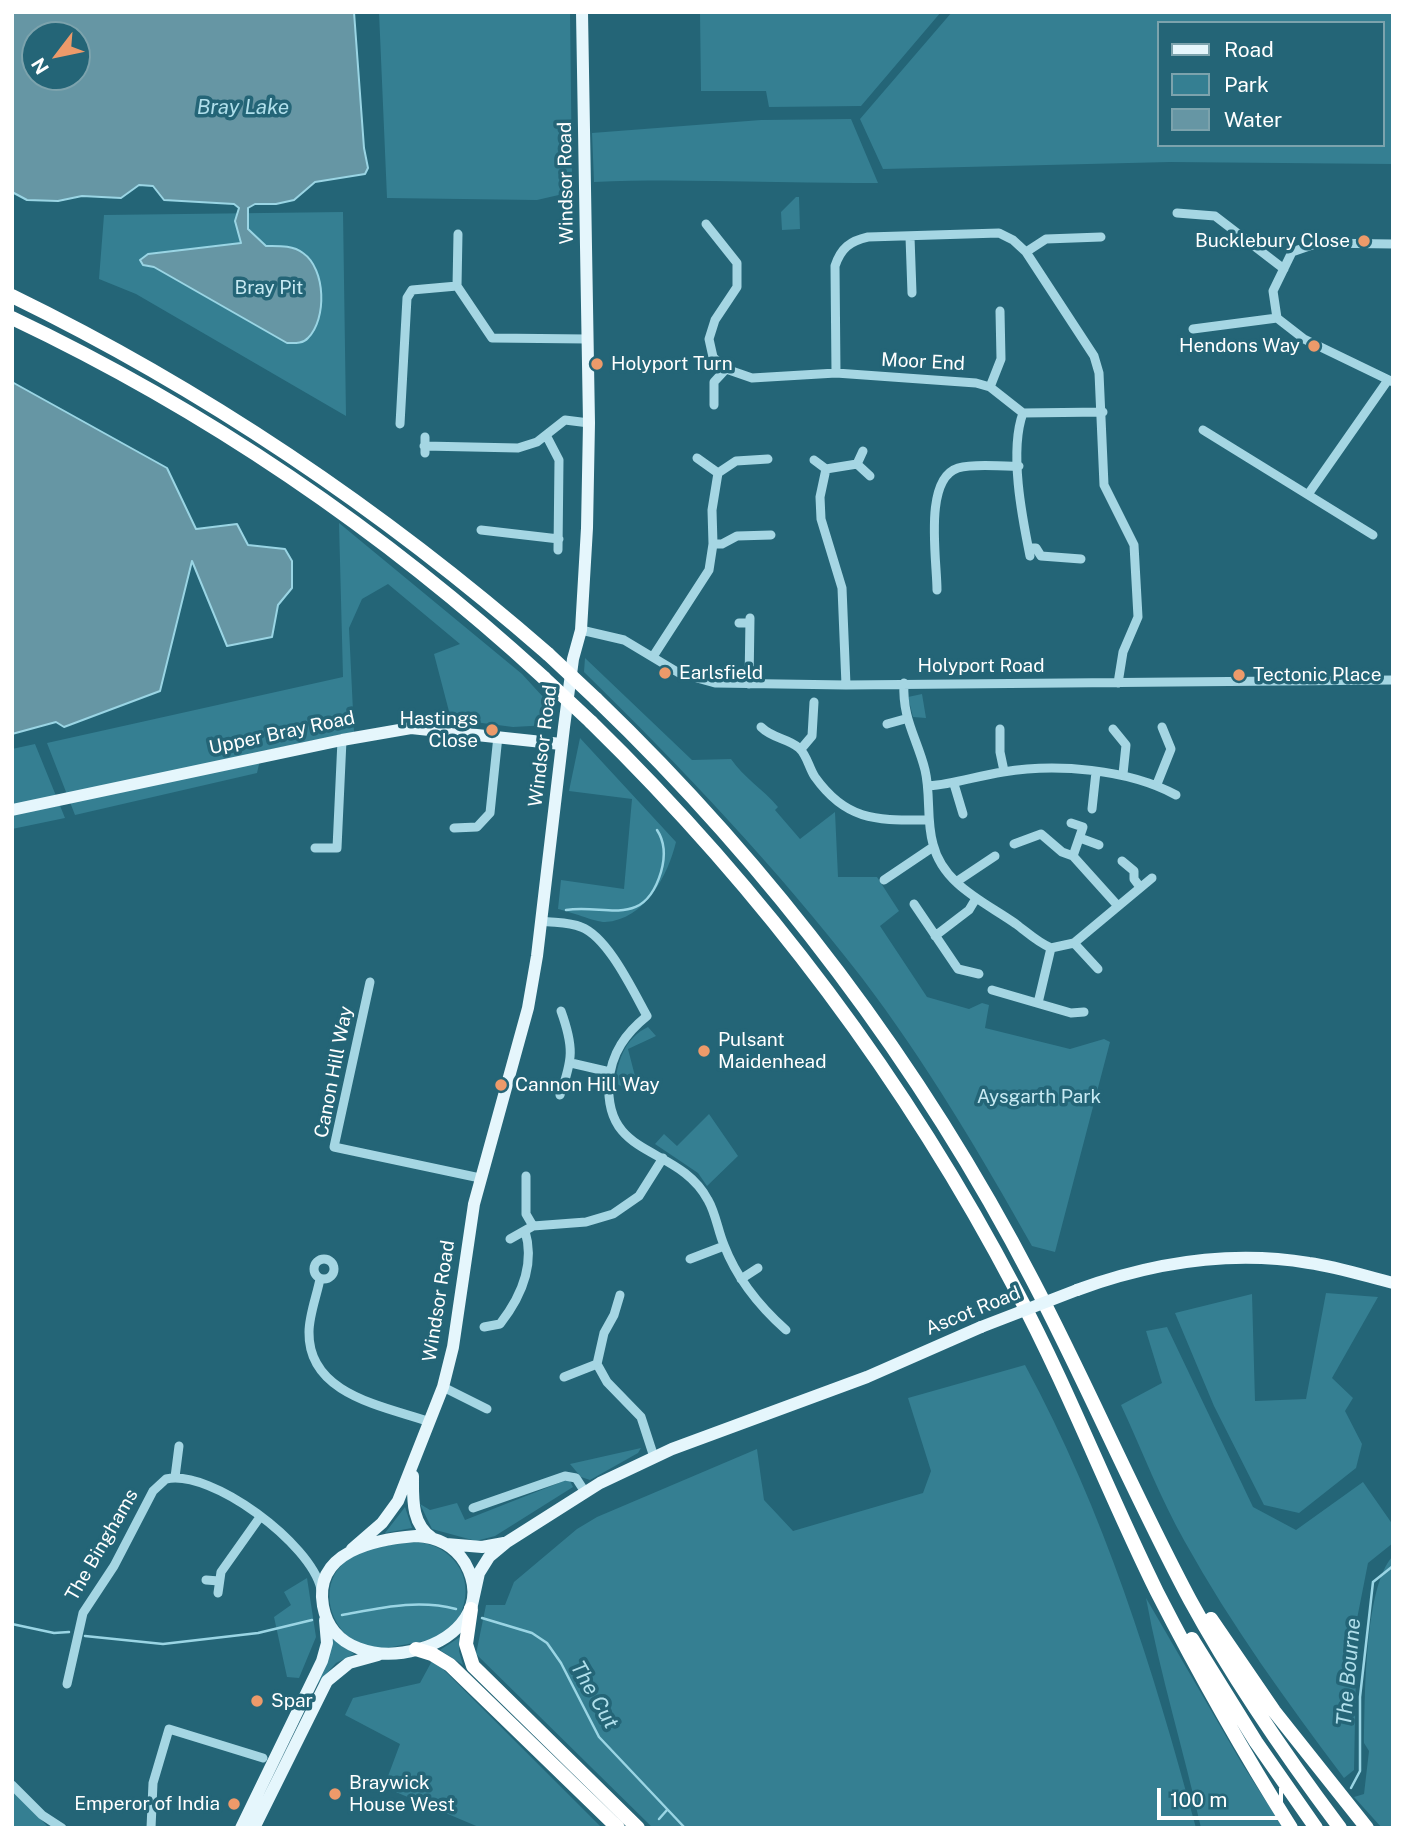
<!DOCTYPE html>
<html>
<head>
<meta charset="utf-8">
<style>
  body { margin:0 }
  #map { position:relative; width:1405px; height:1840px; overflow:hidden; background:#246577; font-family:"Public Sans",sans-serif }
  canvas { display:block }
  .frame { position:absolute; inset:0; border:14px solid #fff; pointer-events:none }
  .legend { position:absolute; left:1157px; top:21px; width:228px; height:126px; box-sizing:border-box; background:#246577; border:2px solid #7ca3ad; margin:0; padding:9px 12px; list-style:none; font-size:21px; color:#fff }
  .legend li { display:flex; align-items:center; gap:14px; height:35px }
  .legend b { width:35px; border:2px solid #7ca3ad }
  .north { position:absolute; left:21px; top:21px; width:70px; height:70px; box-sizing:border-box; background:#246577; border:2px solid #7ca3ad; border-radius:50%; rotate:238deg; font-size:19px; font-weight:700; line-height:28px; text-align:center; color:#fff }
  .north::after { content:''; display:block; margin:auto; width:24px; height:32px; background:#ed9a6a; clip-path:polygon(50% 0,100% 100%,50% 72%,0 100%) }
  .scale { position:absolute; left:1157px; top:1788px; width:126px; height:32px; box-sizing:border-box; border:4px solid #fff; border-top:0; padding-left:9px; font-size:21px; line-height:24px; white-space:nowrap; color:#fff; -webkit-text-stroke:5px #246577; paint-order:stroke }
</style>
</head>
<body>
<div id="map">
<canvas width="1405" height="1840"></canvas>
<div class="frame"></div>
<ul class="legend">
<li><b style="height:9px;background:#e5f6fc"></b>Road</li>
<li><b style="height:19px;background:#357f92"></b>Park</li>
<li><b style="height:19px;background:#6696a4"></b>Water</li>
</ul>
<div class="north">N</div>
<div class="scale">100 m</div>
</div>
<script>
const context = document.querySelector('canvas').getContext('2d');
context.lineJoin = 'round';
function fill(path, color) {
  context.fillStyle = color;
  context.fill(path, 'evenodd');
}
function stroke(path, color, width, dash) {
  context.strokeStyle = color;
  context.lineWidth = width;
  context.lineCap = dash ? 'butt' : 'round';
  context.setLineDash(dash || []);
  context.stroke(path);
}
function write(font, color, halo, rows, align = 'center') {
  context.font = font + ' "Public Sans",sans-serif';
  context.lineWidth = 7;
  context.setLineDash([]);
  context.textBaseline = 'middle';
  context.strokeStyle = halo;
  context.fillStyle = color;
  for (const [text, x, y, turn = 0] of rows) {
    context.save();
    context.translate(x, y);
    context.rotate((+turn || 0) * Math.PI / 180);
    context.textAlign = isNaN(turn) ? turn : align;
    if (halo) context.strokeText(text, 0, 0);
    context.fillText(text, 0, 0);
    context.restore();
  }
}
fill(new Path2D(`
  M379,12H570L572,178L563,194L537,200L387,198Z
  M700,12H941L861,106L769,107L766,91H701Z
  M952,12H1393V164L1170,162L883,169L860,119ZM1158,23H1382V145H1158Z
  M851,119L878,183C783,184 689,178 594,182L592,133L761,120Z
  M796,197H799L800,229L782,230L781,212Z
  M343,212L346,416L136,294L99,279L104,215Z
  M339,523L522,674L555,710L549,725L513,727L451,719L434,654L460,644L388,584L362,599L349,628L354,732L262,751L257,773L75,815L47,743L343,677Z
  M585,658L692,760L731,759C744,778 763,789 778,807L775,810L800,839L835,812L838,877H877L899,911L880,926L927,997L969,1009L982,1003L989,1005L985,1028L1070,1049L1104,1039L1110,1042L1055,1252L1032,1246C981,1155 925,1061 862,978C777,868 683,769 584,672Z
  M922,694L926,718L913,717L908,697Z
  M580,738L676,842C668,875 645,920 605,922C595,922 569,911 558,909L561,880L624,889L632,799L569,791Z
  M35,744L65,818L12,829V749Z
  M648,1027L656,1036L628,1049L635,1076L625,1079V1088L615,1083C618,1060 625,1038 648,1027Z
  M709,1114L738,1156L707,1186L698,1173L655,1144L664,1134L677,1146Z
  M1326,1293L1378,1297L1332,1378L1353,1398L1345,1411L1362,1444L1356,1468L1299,1513L1264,1505L1214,1406L1175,1313L1252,1294L1255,1401L1306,1399Z
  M1167,1327L1253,1507L1296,1530L1363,1482L1393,1525V1543L1368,1563L1357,1619L1354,1770L1344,1778C1287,1702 1231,1625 1185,1542C1160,1498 1142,1450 1121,1405L1162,1383L1146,1331Z
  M1025,1365C1104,1511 1153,1668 1196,1828H653L476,1654L486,1605H505L514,1582L577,1529L597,1517L757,1449L764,1500L793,1531L923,1493L931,1471L908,1398Z
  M641,1448L638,1453L590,1480L581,1477L570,1464Z
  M569,1479L573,1487L495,1536L476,1541L432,1529L420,1504L430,1510L457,1503L465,1520Z
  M405,1507L412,1528L385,1533Z
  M417,1542C452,1545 475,1577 462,1610C460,1614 459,1621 456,1624C442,1639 421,1642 402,1645C393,1647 380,1650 370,1648C332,1639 314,1587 346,1561C364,1546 395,1544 417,1542Z
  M1393,1556V1828H1382L1354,1797L1364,1794L1369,1751L1364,1743C1365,1700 1364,1586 1393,1556Z
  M307,1578L316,1637L299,1678L287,1677L274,1617L291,1605L284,1592Z
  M1146,1598L1241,1762L1283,1828H1201C1184,1751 1160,1675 1146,1598Z
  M460,1637L459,1651L463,1665L440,1650Z
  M332,1638L354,1654L336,1663L315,1687Z
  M433,1659L602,1828H481L384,1787L400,1744L345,1715L353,1698L420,1683Z
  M12,1789L49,1828H12Z`), '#357f92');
const water = new Path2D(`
  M12,12H354L364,148L368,168L365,174L315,182L294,200L276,204H255L248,208V229L266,246C278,246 293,245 303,253C326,269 327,319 308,338C303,344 294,343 287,343L154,267L143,265L140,260L148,254L241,243L235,221L239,208L234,204L164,200L153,186L139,185L121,198L82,196L58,201L27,200L12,192ZM35,35H77V77H35Z
  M12,382L167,468L196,529L237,524L248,545L285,549L292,561V588L278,605L272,637L227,646L192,561L160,691L64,727L56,722L12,734Z`);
fill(water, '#6696a4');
stroke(water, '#9ad5e4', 2);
stroke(new Path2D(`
  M566,910C607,904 644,929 661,872C665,858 665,842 657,830
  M342,1615C381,1608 417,1599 456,1609
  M482,1618L532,1633L547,1643L561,1663L599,1737L685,1828
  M12,1624L54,1633L69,1632
  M85,1636L163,1644L258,1633L312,1620
  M1351,1788L1360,1771V1697L1373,1582L1393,1566
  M659,1819L667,1810`), '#9ad5e4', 2.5);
stroke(new Path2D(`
  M1177,213L1215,216L1284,269
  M706,224L737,263V287L715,320L709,339L713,357L726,369L752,378L836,373L976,383L990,387L1023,413L1103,412
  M910,237L912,293
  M1393,244L1318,243L1292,252L1273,291L1277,318L1304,339L1393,382
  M1026,252L1046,239L1101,237
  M457,286L458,234
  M1193,329L1277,318
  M836,373L835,266C841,248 850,241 868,237L999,233L1013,240L1026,252L1094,356L1099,373L1104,485L1134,545L1138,617L1123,652L1118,683
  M990,387L1001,359L1000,311
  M714,405V382L726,369
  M1023,413C1009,451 1022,517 1030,556
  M400,424L407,298L412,290L457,286L492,338L587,339
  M1203,430L1373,535
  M546,435L559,460L558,550
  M424,446L518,448L537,442L565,420L589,423
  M863,451L857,464L870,476
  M425,453V437
  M697,458L718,473L736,461L768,459
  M814,460L826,469L857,464
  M826,469L820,497L821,519L842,588L846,685
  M1309,493L1388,380
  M481,530L559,539
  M713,544H722L737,536L771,535
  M1029,548H1036L1041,556L1081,559
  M937,590C937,560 923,479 958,468C976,463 1000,467 1019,466
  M739,623H749
  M581,630L624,640L679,673L715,683L846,685L1393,680
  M654,655L709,570L713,544L712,510L718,473
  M904,683C902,719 917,738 925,770C931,795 926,820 933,844C943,885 985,902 1016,924C1028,933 1037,942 1051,948L1074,943L1152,878
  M749,684L750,618
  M887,724L905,719
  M761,727C773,739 788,738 799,748C807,755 809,768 815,777C847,822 878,820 927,820
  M1000,729V752L1004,771
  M1113,729L1126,745L1123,774
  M801,749L812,736L814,702
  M954,784L963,814
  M1157,784L1171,749L1162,727
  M929,786C954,784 977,776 1003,772C1056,763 1128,769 1176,795
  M1092,809L1096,772
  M1071,823L1083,827L1073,856
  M454,828L477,827L490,813L498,736
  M1080,838L1099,845
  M1014,844L1041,834L1062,852L1073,856L1118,906
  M315,848H337L342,740
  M1122,861L1134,871V879L1140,887
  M884,880L933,847
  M956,882L995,856
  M914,904L958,969L979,974
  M542,921C554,923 569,922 581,927C608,937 633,991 647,1016C626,1033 611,1053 609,1082C604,1160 678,1144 708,1200C716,1214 718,1231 724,1245C737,1279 759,1306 786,1330
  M935,936L969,910L975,900
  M1074,943L1098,969
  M370,982L334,1147L480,1178
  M992,990L1071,1013L1084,1012
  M1038,1003L1051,948
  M571,1063L610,1072
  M560,1095C573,1059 574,1047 561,1011
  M526,1176V1214L533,1226
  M510,1239L533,1226L586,1222L613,1214L639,1196L663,1158
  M690,1259L724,1246
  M314 1269a10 10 0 1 1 20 0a10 10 0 1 1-20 0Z
  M320,1279C317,1295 309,1315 309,1332C308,1395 384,1406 430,1422
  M741,1279L758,1268
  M620,1295L614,1315L604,1333L597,1364L607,1382L641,1417L654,1457
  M484,1327L500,1324C521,1297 535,1264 525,1231
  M564,1377L597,1364
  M443,1387L487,1409
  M175,1477L179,1446
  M473,1508L565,1476L576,1478L585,1492
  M206,1580L219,1581
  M218,1593L221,1572L260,1517
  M67,1684L83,1613L114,1566L153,1491L166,1479C212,1469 311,1544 321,1589
  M12,1785L42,1815L62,1828
  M151,1828L153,1783L169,1729L263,1758`), '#a5d6e3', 9);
stroke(new Path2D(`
  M12,810L342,740L411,728L561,744
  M1077,1290C1151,1263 1231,1250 1309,1263C1338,1267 1365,1276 1393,1283
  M413,1476C413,1499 411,1523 432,1538
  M416,1536C436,1537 454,1545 465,1563C513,1648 339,1694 323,1606C313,1551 376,1539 416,1536Z
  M446,1544L482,1547L504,1543
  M352,1549L382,1523L398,1501L443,1387L453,1347L474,1204L528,1008L537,956L564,727L573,659L581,630L587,528L589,423L582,12
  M472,1605L479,1573L489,1557L507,1542L600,1483L672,1449L867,1377L981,1327
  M241,1828L322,1661L327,1643L325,1620
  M254,1828L327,1681L349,1663L378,1655`), '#e5f6fc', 12);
stroke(new Path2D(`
  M12,296C207,391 384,511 548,654
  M12,318C206,410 386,533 544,678
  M596,699C771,867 921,1065 1033,1281C1088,1386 1134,1495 1190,1600C1233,1679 1286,1756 1340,1828
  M591,722C762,889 906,1080 1017,1292C1069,1390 1108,1493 1157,1592C1198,1672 1243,1752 1291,1828
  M471,1609L466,1644L473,1666L638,1828
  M1211,1619L1274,1711L1367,1828
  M1192,1639L1256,1742L1316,1828
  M416,1649L432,1654L450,1665L618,1828`), '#fff', 14);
stroke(new Path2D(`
  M981,1327L1077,1290`), '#e5f6fc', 12);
stroke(new Path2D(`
  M548,654L596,699
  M544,678L591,722`), '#fff', 14);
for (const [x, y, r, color] of [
  [1364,241,7,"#ed9a6a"],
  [1314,346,7,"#ed9a6a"],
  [597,364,7,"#ed9a6a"],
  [665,673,7,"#ed9a6a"],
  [1239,675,7,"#ed9a6a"],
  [492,730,7,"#ed9a6a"],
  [704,1051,7,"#ed9a6a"],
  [501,1085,7,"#ed9a6a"],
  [257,1701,7,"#ed9a6a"],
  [335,1794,7,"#ed9a6a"],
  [234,1804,7,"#ed9a6a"]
]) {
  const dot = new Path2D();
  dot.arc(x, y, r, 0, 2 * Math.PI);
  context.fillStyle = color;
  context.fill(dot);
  stroke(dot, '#246577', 2.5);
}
write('19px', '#fff', '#246577', [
  ["Windsor Road",566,183,-91],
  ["Moor End",923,362,3],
  ["Holyport Road",981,666],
  ["Upper Bray Road",282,733,-12],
  ["Windsor Road",543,746,-83],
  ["Canon Hill Way",334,1072,-79],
  ["Windsor Road",439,1301,-81],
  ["Ascot Road",973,1311,-22],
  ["The Binghams",102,1545,-60]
]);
write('19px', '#fff', '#246577', [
  ["Bucklebury Close",1350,241,"right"],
  ["Hendons Way",1300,346,"right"],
  ["Holyport Turn",611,364],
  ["Earlsfield",679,673],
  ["Tectonic Place",1253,675],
  ["Hastings",478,719,"right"],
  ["Close",478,741,"right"],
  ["Pulsant",718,1040],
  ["Maidenhead",718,1062],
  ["Cannon Hill Way",515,1085],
  ["Spar",271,1701],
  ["Braywick",349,1783],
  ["House West",349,1805],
  ["Emperor of India",220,1804,"right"]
], 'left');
write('19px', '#c8eaf3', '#246577', [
  ["Bray Pit",269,288],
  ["Aysgarth Park",1039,1097]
]);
write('italic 21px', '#b0dfeb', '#246577', [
  ["Bray Lake",243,108],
  ["The Bourne",1349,1672,-85],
  ["The Cut",594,1695,60]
]);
</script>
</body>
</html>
